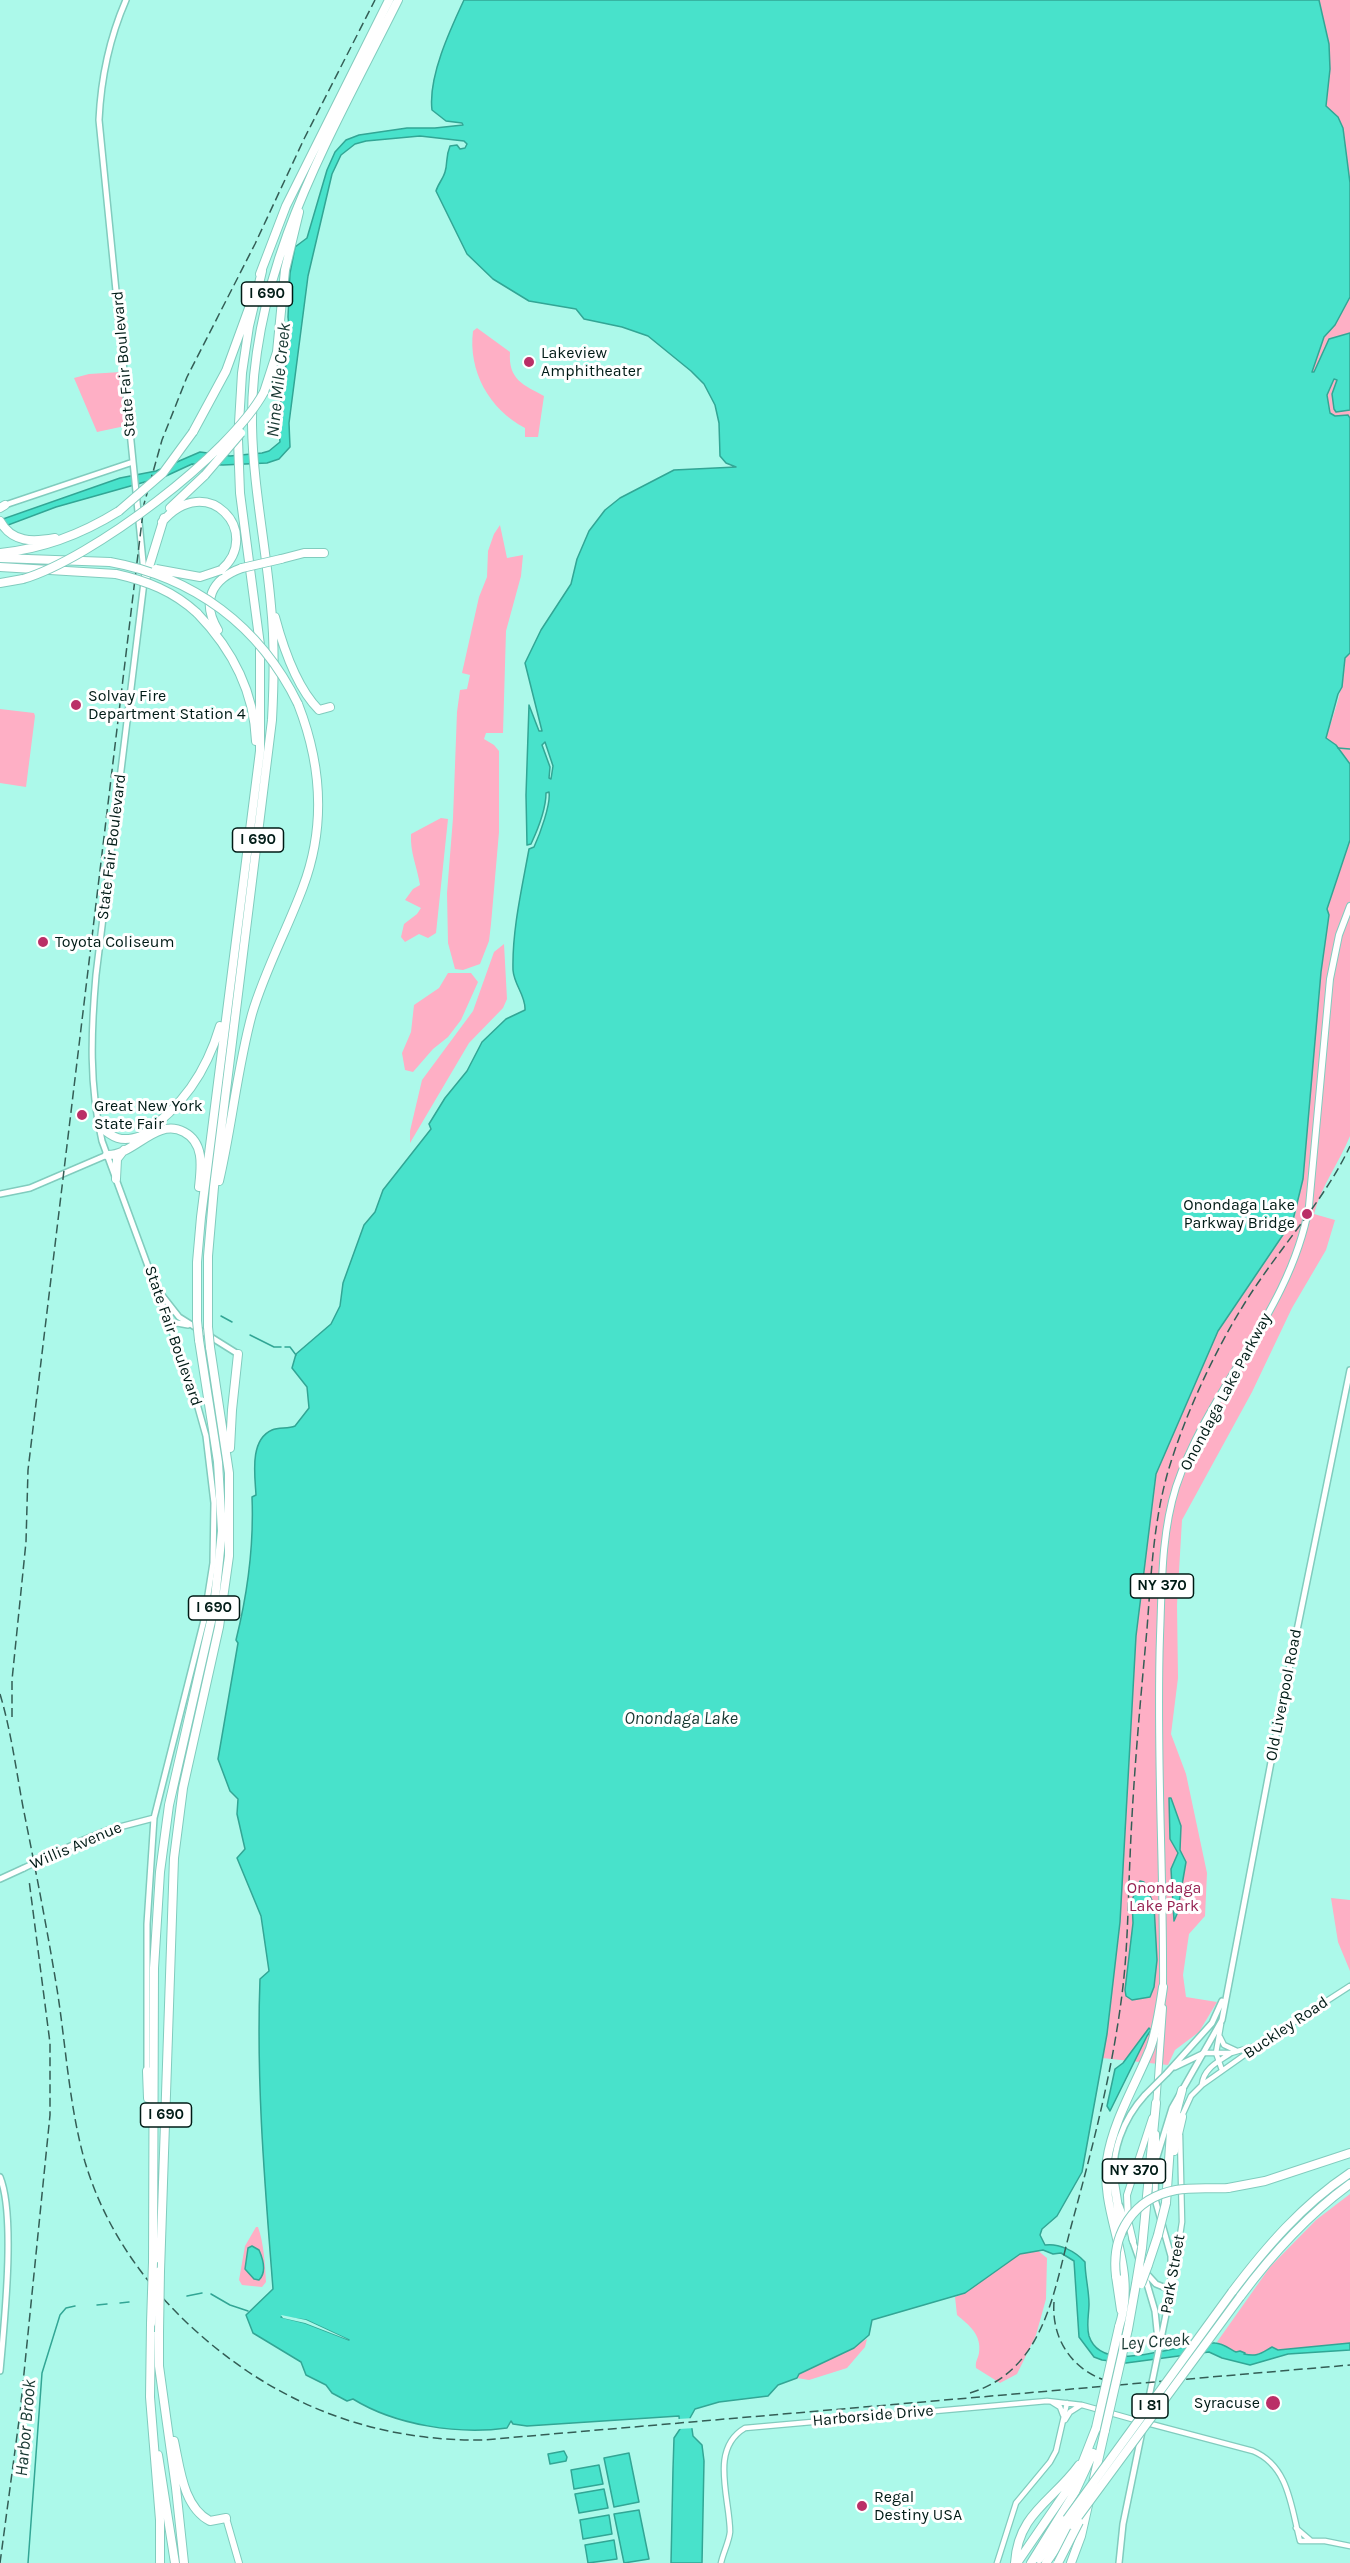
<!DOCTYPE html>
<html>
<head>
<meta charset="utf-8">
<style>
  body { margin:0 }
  canvas { display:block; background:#acf9ea }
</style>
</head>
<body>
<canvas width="1350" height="2563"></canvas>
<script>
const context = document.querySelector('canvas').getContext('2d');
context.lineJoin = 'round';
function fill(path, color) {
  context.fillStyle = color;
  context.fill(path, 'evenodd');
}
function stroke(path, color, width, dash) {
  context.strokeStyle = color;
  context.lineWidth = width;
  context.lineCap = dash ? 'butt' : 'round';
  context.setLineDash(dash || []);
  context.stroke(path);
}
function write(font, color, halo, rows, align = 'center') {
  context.font = font + ' Karla,sans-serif';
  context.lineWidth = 6;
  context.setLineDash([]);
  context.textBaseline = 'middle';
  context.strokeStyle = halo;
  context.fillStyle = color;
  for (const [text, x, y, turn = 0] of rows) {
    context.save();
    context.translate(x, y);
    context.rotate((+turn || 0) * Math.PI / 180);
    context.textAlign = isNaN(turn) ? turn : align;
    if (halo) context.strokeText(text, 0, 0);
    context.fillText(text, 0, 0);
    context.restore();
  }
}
fill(new Path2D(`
  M1319,0H1350V183L1343,128L1338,117L1326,106L1330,69Z
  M1350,297V333L1329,339L1314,373L1312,372L1324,337L1335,325Z
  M477,328L510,352C508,380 524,385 544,396L538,437H525V428C489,409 468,371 473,331Z
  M121,372L125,426L97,432L74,378L89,374Z
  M1335,379L1337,380L1332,394L1336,412L1350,410V418L1348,415L1335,416L1330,412L1327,395Z
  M500,525L507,558L523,555L521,576L506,631L503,733H486L484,739L494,745L499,751V832L491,924L489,941L480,964L463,970L455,969L448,943L447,893L453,818L457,712L460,690L467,689L470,675L462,673L479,597L487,577L488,551L494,534Z
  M1350,653V764L1336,745L1326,738C1334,714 1345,683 1345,658Z
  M0,709L34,713L35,716L26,787L0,783Z
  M441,818L448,819L436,933L428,938L419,934L405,942L401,937L404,924L417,914L421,908L405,900L413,889L420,885C417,866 410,853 411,834Z
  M1350,840V1136C1339,1163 1321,1186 1314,1214L1335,1220L1326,1250L1292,1308L1252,1392L1182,1520L1177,1605L1178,1678L1171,1734L1186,1774L1207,1873L1205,1916L1189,1934L1183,1975L1186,1997L1217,2002L1199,2032L1175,2050L1168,2065L1102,2058L1120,1922L1136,1636L1156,1474L1218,1331L1294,1220L1303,1179L1321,972L1329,915L1327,909Z
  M504,944L507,999L503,1008L469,1043L410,1143V1131L422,1080L473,1011L494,952Z
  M448,973H471L478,982L461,1020L448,1037L433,1049L413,1072L405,1070L402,1053L411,1032L414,1005L439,988Z
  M1331,1898L1350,1900V1971L1338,1942Z
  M1350,2194V2343L1278,2350L1272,2347L1259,2356L1236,2352L1217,2342L1270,2267L1316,2220Z
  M256,2227H258C264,2244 265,2264 266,2282L262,2287L242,2285L239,2280L245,2246ZM259,2250L263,2272L249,2273L245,2269L247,2262Z
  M1037,2250L1047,2258L1046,2299L1036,2335L1017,2374L1000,2383L976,2368C975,2361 978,2359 979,2353C982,2335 969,2325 957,2315L955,2297L965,2293L1010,2260L1020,2254Z
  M867,2339L865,2347L847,2368L809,2380L797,2378L799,2374Z`), '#feafc5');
const water = new Path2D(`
  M464,0H1319L1329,44L1330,69L1326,106L1338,117L1343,128L1350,183V297L1335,325L1324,337L1312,372H1314L1329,339L1350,333V410L1336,412L1334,409L1332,394L1337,380L1334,379L1327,395L1330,413L1335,416L1348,415L1350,418V653L1345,658L1342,687L1338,694L1326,738L1336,745L1350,764V840L1327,909L1329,915L1321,972L1303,1179L1293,1220L1218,1331L1156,1474L1136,1636L1120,1922L1107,2034L1082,2172L1057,2216L1042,2229L1040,2235L1045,2245C1059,2243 1075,2251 1085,2262C1085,2276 1089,2290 1089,2304C1089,2314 1086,2326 1089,2336C1103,2379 1184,2340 1215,2343C1222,2343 1230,2349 1236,2352L1240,2351L1245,2353L1244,2354C1258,2357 1261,2353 1272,2347L1278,2350L1350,2343V2350L1288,2354L1250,2365L1222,2358L1209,2352L1126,2363L1102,2360L1094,2357L1079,2337L1074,2261L1061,2253L1053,2254L1043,2250L1020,2254L965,2293L872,2320L869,2335L854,2348L799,2374L797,2378L778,2385L768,2396L719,2402L695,2409L690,2418L692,2429L693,2436L702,2445L704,2461L702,2563H671L673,2469L674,2438L680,2429L679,2416L527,2426L513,2424L511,2421L507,2428C458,2435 395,2425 353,2399L347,2401L332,2393L326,2385L306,2375L301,2362L253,2333L246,2315L273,2289C265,2186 256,2083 260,1979L269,1971L261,1916L237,1858L245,1849L237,1814L238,1799L230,1791L218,1759L238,1643L236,1640C248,1592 254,1546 252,1497L256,1495C255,1476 249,1440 272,1430C279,1427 288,1429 295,1426L309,1408L307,1387L292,1368L296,1354L331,1324L340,1306L343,1283L364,1225L375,1212L383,1190L431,1129L429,1124L445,1098L467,1071L482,1042L506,1019L525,1010C526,996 514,985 513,970C512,930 522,888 529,849L534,847C540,834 551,804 549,792L546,793C546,809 538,829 531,844L527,845L526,795L529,705L539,731H542L525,663L541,630L571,584L577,559L589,531L605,510L620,498L674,470L736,467L726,463L720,456L719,423L715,405L704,384L691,371L648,336L622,327L584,319L576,309L529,301L493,279L467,254L436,191C438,184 443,179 445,172C448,163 445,158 450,146L457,145L460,149L465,148L467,144L464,141L420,136L366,141L355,144L341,155L332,174L308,276L289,423L290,447L279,459L267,463L223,465L192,464L166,476L56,507L0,528V520L120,478L156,471L200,452L230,456L262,453L269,451L280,442L278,421L290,336L288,317L290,273L295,247L307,238L327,170L335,152L346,140L359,135L407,128H435L463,125L462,123L446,121L432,110C428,77 450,30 464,0ZM545,742L553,766L551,779L549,778L550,767L542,745ZM281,2317L306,2320L349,2340L305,2323Z
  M1169,1798H1171L1181,1826L1180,1850L1186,1862L1177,1914L1174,1921L1171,1869L1178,1853L1170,1839Z
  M1140,1881L1144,1882L1154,1905L1157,1960L1154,1987L1150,1997L1132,2000L1126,1996L1125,1990L1133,1923L1132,1900Z
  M1149,2028L1151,2030L1147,2036L1110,2111L1107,2106L1115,2069L1123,2063Z
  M252,2246L259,2250C263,2259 267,2272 259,2280L254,2279L245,2269L248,2248Z
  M564,2451L567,2457L566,2461L550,2464L548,2454Z
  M629,2453L639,2502L614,2507L604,2458Z
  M599,2465L603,2484L574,2489L571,2470Z
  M604,2489L608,2508L579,2513L575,2494Z
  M639,2510L649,2559L624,2563L614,2514Z
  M609,2515L612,2534L583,2539L580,2520Z
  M614,2540L617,2559L588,2563L585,2545Z`);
fill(water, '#48e2cb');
stroke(water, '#32a695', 1.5);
fill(new Path2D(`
  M281,2315L306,2320L349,2340L305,2323L283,2318Z
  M694,2418L695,2428L679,2429L678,2419Z`), '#acf9ea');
stroke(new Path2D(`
  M1338,748L1350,749
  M221,1316L232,1322
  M250,1335L274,1347H281
  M285,1347H290L296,1355
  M211,2294L230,2305L248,2311
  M187,2296L202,2293
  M120,2303L129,2302
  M97,2305L107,2304
  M28,2563L42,2373L60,2315L66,2308L75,2306`), '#32a695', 1.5);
const tertiary = new Path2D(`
  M1221,2024L1216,2053L1222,2070
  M1220,2037L1224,2045L1237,2051
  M1203,2053H1231L1252,2047
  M1202,2084C1204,2068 1218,2062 1231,2053
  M1181,2118L1191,2096L1202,2085L1260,2044L1350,1986
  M1173,2282L1182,2222L1180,2135
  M1052,2402L1060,2407L1063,2415
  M1065,2420L1070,2412L1081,2405
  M1147,2423L1253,2451C1289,2466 1291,2507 1300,2541H1325L1350,2546
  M1296,2528L1310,2540
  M721,2563C723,2553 729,2542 730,2532C730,2498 709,2449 745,2428L1047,2401L1082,2405L1139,2421
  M997,2563L1016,2503L1050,2462L1056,2451L1067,2403`);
const secondary = new Path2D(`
  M126,0C109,39 101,78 99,120L144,572
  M5,505L133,462
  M144,582L96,975C91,1032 89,1085 102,1141L192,1386L206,1436L214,1503L213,1563L204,1620L154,1818L147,1924V2071
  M0,1194L30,1188L107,1155
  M161,1294L179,1317L238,1354
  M171,1326L177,1323L188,1325
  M81,1841L108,1830L154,1818
  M0,1879L24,1868
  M1175,2067L1202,2054
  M1167,2073L1212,2023L1222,2001
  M0,2177C16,2216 4,2326 0,2371
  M1115,2185C1110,2153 1123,2119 1145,2095
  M1120,2206L1127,2225
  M1132,2239L1139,2259
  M1146,2273L1156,2284L1171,2290
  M1145,2277L1155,2311L1158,2340
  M1119,2563L1123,2524L1171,2290V2256L1155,2199L1156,2160L1172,2108L1222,2020L1282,1704L1350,1370`);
const primary = new Path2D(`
  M1163,1989C1164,1871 1156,1754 1160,1636C1162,1586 1161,1535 1176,1487C1209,1388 1291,1310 1309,1206L1330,979L1339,935L1350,906
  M1156,2106L1163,2008
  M1156,2134V2160
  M1133,2241L1128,2220L1127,2195L1152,2118
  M226,2518L239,2563`);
const motorway = new Path2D(`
  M260,274L286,206L389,0
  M264,392L277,352L285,270L299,212
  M193,432L226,371L249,308
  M0,508L5,505
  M170,508L205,475
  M0,521C12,543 33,542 55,538
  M162,522C207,469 264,533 221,570
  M0,553C44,549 82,534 119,511
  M0,558L110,562
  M281,559L304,553H324
  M0,567L116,574
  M0,583L23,579
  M144,583L164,518
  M197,613C232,649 254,690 256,741
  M275,617C283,647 296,687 319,710L330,707
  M218,630C201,602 211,579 242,568
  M98,1125C113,1138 121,1143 141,1136
  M142,1135C182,1107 206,1073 220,1026
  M107,1155C134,1156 156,1117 184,1132C205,1143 201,1168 199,1187
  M116,1179L117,1159L124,1150
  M219,1181C232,1126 237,1069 252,1014C265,970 287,930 303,887C326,826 321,763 298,704
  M197,1321V1262L201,1217L260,751V645L240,493L238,440L242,373L249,326L262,271
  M208,1327V1256L214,1187L272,720C274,682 275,644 271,606C266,546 253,486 252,425C250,267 330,137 398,0
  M230,1448L232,1410L238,1354
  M147,2071L148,2098
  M1174,2151L1182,2117
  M1114,2182L1122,2233
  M1228,2188L1265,2181L1350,2153
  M1166,2203L1171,2132L1182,2090
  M1142,2248L1156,2103
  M153,2262L154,1968L160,1872L169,1805L214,1608L222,1531L218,1462L199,1340
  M1148,2265L1158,2235
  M160,2271L174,1858L183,1788L219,1627L229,1556V1473L210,1347
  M1116,2276L1121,2310
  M1232,2292C1266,2247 1302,2205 1350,2173
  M1240,2297C1272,2254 1306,2216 1350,2184
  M151,2323L150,2397L160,2520V2563
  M1119,2327C1139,2265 1100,2218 1107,2160C1113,2121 1135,2086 1150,2049C1157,2029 1160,2008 1163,1987
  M1128,2329L1136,2284
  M159,2332V2366L176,2488L184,2563
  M174,2441C180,2468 183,2507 210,2521L226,2518
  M158,2455L175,2563
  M1039,2559L1067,2519
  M1015,2563C1018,2513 1053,2501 1079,2465
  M1017,2563L1078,2474L1096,2428
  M1031,2563L1075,2492L1093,2453
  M1046,2563L1072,2525
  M1071,2563L1081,2536L1105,2430`);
stroke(tertiary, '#81ccbe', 7);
stroke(secondary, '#81ccbe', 8);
stroke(primary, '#81ccbe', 8);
stroke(motorway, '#81ccbe', 10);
stroke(tertiary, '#fff', 4.5);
stroke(secondary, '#fff', 5);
stroke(primary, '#fff', 6);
stroke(motorway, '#fff', 8);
stroke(new Path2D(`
  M0,1694C11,1731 16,1769 23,1807C35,1867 47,1928 57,1989C66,2046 69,2106 85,2162C111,2249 172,2320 247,2371C319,2419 397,2441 483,2440L1350,2365
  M12,1717V1680L26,1542L28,1470L144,504L162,440L187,377L255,244L304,139L375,0
  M1054,2302C1051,2342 1076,2375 1115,2383
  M970,2393C1046,2370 1054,2289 1072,2223C1093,2146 1114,2065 1123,1986C1128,1943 1128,1900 1130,1858C1133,1781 1140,1705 1147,1629C1151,1577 1153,1526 1167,1475C1185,1412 1222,1334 1260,1280C1290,1236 1327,1195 1350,1146
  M0,2563L20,2413L50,2115V2043L29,1880`), '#345e56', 1.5, [9, 4.5]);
const secondaryBridge = new Path2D(`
  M24,1868L81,1841
  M1145,2095L1167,2073`);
const motorwayBridge = new Path2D(`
  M205,475L241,433
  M119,511L163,473L193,432
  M110,562C194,577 260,626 298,704
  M242,568L281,559
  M156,569L200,577L221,570
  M116,574C147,581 173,591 197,613
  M23,579C91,559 230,455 264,392
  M197,1321L199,1340
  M208,1327L210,1347
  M1158,2235L1166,2203
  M1116,2276C1111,2234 1133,2198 1176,2190C1193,2187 1211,2189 1228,2188
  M1136,2284L1142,2248
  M1141,2284L1148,2265
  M151,2323L153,2262
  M159,2332L160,2271
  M1096,2428L1119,2327
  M1105,2430L1128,2329
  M1067,2519L1232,2292
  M1072,2525L1240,2297
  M1058,2563L1079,2522`);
stroke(secondaryBridge, '#81ccbe', 8, []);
stroke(motorwayBridge, '#81ccbe', 10, []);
stroke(secondaryBridge, '#fff', 5);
stroke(motorwayBridge, '#fff', 8);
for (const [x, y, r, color] of [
  [529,362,6,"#ba2f67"],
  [76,705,6,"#ba2f67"],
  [43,942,6,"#ba2f67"],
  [82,1115,6,"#ba2f67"],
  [1307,1214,6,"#ba2f67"],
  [1273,2403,8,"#ba2f67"],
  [862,2506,6,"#ba2f67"]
]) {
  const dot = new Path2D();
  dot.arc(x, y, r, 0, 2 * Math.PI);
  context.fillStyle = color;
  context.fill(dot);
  stroke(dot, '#fff', 2);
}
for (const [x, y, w] of [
  [267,294,51],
  [258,840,51],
  [1162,1586,63],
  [214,1608,51],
  [166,2115,51],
  [1134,2171,63],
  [1150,2406,36]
]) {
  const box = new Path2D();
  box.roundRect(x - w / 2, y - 12, w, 24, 4.5);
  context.fillStyle = '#fff';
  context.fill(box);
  stroke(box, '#001b16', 1.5);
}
write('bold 15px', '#001b16', null, [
  ["I 690",267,294],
  ["I 690",258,840],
  ["NY 370",1162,1586],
  ["I 690",214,1608],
  ["I 690",166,2115],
  ["NY 370",1134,2171],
  ["I 81",1150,2406]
]);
write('16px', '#001b16', '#fff', [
  ["Lakeview",541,353],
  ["Amphitheater",541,371],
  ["Solvay Fire",88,696],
  ["Department Station 4",88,714],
  ["Toyota Coliseum",55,942],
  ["Great New York",94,1106],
  ["State Fair",94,1124],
  ["Onondaga Lake",1295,1205,"right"],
  ["Parkway Bridge",1295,1223,"right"],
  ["Syracuse",1260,2403,"right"],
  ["Regal",874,2497],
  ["Destiny USA",874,2515]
], 'left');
write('16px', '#001b16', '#fff', [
  ["State Fair Boulevard",124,364,-95],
  ["State Fair Boulevard",112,847,-83],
  ["State Fair Boulevard",173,1336,71],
  ["Onondaga Lake Parkway",1226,1392,-62],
  ["Old Liverpool Road",1284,1695,-79],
  ["Willis Avenue",76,1846,-23],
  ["Buckley Road",1286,2028,-34],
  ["Park Street",1173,2274,-80],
  ["Harborside Drive",873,2416,-5]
]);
write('16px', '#952151', '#fff', [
  ["Onondaga",1164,1888],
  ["Lake Park",1164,1906]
]);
write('italic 18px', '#183832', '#fff', [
  ["Nine Mile Creek",279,380,-84],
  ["Onondaga Lake",681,1719],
  ["Ley Creek",1155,2342,-4],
  ["Harbor Brook",26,2428,-85]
]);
</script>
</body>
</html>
